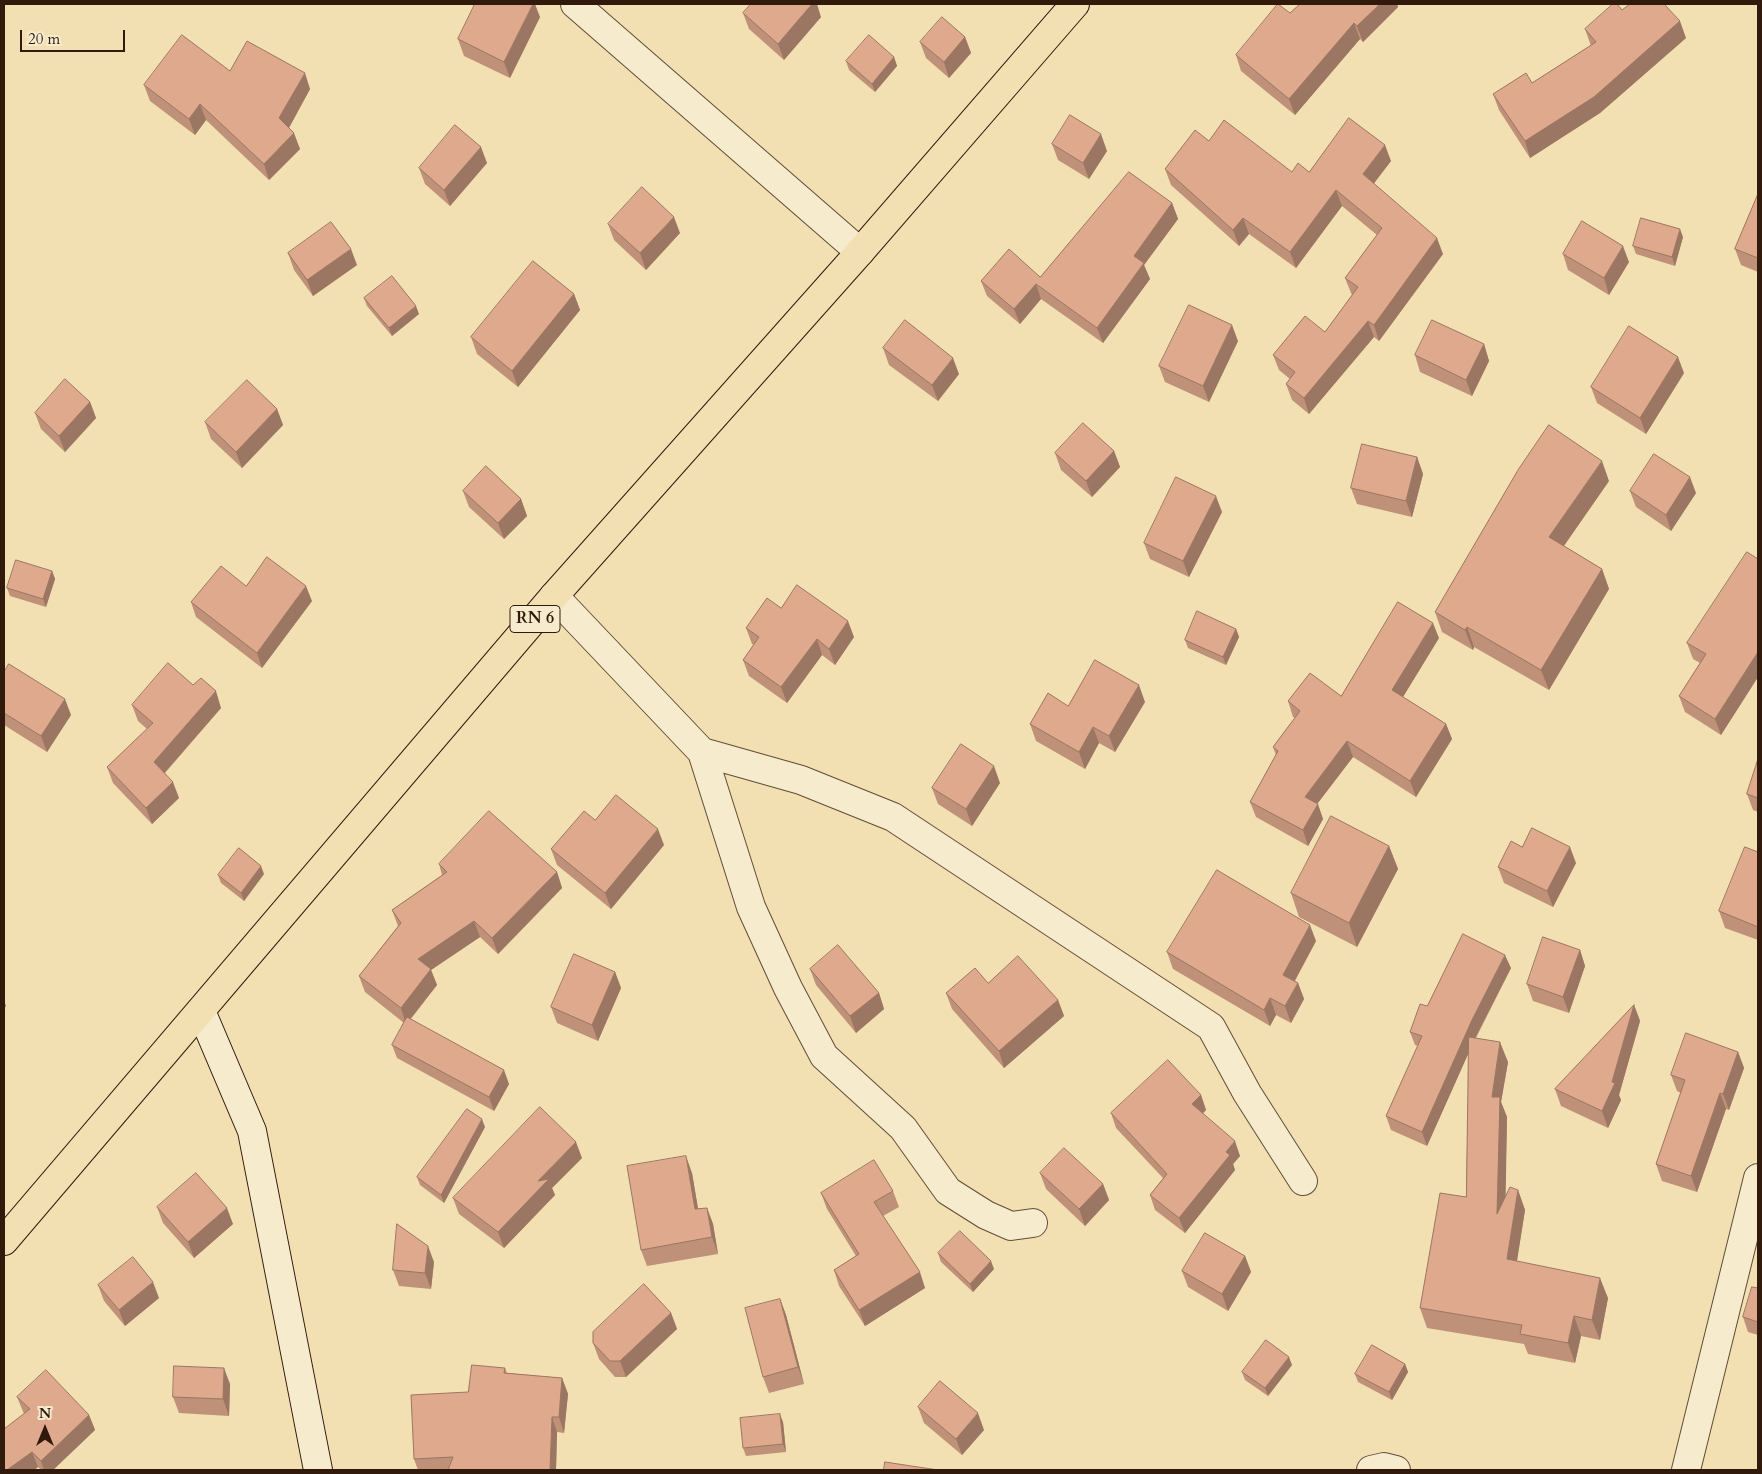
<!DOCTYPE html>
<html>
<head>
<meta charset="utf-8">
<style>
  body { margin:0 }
  #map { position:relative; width:1762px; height:1474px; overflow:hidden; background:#f2e0b3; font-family:Cardo,serif }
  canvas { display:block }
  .frame { position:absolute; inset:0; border:5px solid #311a0c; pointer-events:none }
  .north { position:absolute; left:20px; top:1404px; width:50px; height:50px; -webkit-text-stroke:4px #f7ebce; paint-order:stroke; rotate:0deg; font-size:14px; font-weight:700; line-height:20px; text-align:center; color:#311a0c }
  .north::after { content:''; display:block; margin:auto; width:18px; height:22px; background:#311a0c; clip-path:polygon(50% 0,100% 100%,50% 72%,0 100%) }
  .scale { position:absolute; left:20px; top:30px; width:105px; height:22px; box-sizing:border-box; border:2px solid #311a0c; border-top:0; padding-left:6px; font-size:15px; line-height:18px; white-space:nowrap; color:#311a0c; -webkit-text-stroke:4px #f7ebce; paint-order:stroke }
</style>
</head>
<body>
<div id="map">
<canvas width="1762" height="1474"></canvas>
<div class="frame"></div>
<div class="north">N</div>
<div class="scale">20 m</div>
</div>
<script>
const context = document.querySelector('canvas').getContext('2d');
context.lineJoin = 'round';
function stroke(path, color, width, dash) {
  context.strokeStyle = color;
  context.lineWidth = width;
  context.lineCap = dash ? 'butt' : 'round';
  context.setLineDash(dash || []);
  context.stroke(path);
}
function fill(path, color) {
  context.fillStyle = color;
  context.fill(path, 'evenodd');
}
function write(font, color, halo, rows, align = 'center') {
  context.font = font + ' Cardo,serif';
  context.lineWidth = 4;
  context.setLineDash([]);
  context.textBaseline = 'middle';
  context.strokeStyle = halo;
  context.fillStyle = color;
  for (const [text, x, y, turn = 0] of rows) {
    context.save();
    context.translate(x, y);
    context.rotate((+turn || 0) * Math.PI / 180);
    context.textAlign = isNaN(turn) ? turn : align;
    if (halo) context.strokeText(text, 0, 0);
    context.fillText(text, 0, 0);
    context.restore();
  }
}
const street = new Path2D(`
  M575,4L860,252
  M554,596L702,752L801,780L893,817L1211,1027L1247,1093L1303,1181
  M702,752L751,907L788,988L824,1056L903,1128L948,1191L986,1215L1011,1226L1033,1223
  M1371,1470L1384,1467L1396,1470
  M1686,1470L1758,1178`);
const secondary = new Path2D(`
  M201,1011L252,1131L318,1470`);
const primary = new Path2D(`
  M4,1241L554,596L860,252L1075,4`);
stroke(street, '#614c36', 30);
stroke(secondary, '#311a0c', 30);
stroke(primary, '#311a0c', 30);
stroke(street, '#f7ebce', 28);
stroke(secondary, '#f7ebce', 28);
stroke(primary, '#f2e0b3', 28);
fill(new Path2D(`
  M1300,4H1397L1398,7L1363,42L1360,39L1295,115L1241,71L1236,55L1290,13Z
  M1622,10L1686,38L1600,113L1530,158L1499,110L1493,94L1532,83L1591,46L1585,29Z
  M743,13L821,17L784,60L749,29Z
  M540,17L510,78L464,56L458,39Z
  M965,37L971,53L949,78L926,58L920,42Z
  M894,57L897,66L875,92L849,70L846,61Z
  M230,71L310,89L289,128L300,149L269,180L206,120L195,135L150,101L144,85Z
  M1209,141L1292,172H1309L1391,161L1373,184L1443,254L1379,341L1374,337L1309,414L1292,400L1286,384L1290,379L1279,370L1273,355L1325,332L1352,295L1351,293L1345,278L1377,235L1342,206L1296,268L1249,234L1239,246L1171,185L1165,169Z
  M1052,144L1107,151L1089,179L1058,160Z
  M487,163L450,206L425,184L419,168Z
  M1758,194V272L1741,265L1735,249Z
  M1172,203L1178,219L1144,265L1150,279L1103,343L1041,299L1020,324L987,296L981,281L1040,277Z
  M608,224L680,233L646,270L614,240Z
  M1683,237L1675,266L1636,254L1633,246Z
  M288,253L357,265L313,296L294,270Z
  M1563,254L1629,262L1609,295L1568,270Z
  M574,294L580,310L518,387L477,354L471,337Z
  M364,298L419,314L392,336L367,306Z
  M1238,341L1209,402L1165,382L1159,366Z
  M1484,344L1489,361L1472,396L1420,372L1415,355Z
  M883,348L959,374L938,401L889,365Z
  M1684,373L1646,434L1597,403L1591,387Z
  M90,402L96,418L65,452L41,429L35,413Z
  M277,409L283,425L242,468L211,439L205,422Z
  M1114,451L1120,467L1092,497L1061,470L1055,453Z
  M1417,457L1423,474L1412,517L1357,504L1351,488Z
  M1609,481L1564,546L1602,569L1609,589L1549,690L1474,647L1473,650L1442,632L1435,612Z
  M463,491L521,499L527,516L504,539L469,507Z
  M1630,491L1696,493L1671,531L1636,507Z
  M1222,512L1189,577L1150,559L1144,543Z
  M1758,559V677L1721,735L1685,712L1679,696L1700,663L1693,659L1687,643Z
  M52,571L55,579L46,607L10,596L7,588Z
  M246,586L312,601L262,668L196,617L191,602Z
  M781,608L854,637L835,665L822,655L787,703L749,676L743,660L754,645L752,644L746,628Z
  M1236,629L1239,637L1226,665L1188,648L1185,640Z
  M1439,638L1403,697L1446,724L1452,739L1416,797L1353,757L1317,804L1323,819L1308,846L1256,817L1250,802L1276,755L1273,747L1295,718L1293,717L1288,701L1341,696Z
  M4,672L71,715L47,752L4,725Z
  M193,685L221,708L165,773L179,798L152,824L113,783L107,767L147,729L138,721L132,705Z
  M1145,702L1115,752L1099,743L1085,769L1036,741L1030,724L1068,706Z
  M1758,759V812L1753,810L1747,794Z
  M1000,783L972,826L938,804L932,788Z
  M595,820L664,845L611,909L557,865L551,849Z
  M1389,846L1398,869L1357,947L1299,917L1291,893Z
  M1522,847L1576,863L1553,907L1504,883L1498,867Z
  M1758,852V940L1725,928L1719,911Z
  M439,864L557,872L562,888L498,954L480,937L431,970L437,985L411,1019L509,1084L494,1111L397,1058L392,1045L404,1023L365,992L359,976L398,926L392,910L442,875Z
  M264,874L244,901L221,883L218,875Z
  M1316,941L1295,981L1298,983L1304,999L1291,1023L1276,1015L1270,1026L1173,969L1167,952Z
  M1580,950L1585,966L1569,1013L1533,1001L1527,984Z
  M1511,968L1476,1038L1508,1062L1501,1102L1507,1117L1505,1197L1518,1190L1525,1210L1517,1261L1608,1298L1600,1340L1581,1336L1575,1363L1528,1354L1524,1344L1427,1328L1420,1308L1466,1197L1469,1052L1427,1146L1391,1130L1386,1116L1418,1046L1415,1045L1410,1032L1427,1006Z
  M810,969L879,993L884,1009L856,1033L816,985Z
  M615,972L621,988L598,1041L557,1023L551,1007Z
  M988,983L1058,1000L1064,1016L1004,1068L952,1009L946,993Z
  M1634,1005L1640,1021L1619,1095L1621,1100L1608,1128L1561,1106L1555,1089Z
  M1738,1052L1744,1068L1729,1110L1726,1109L1697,1192L1662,1181L1656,1164L1681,1093L1677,1091L1671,1075Z
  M1201,1095L1206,1110L1203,1113L1240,1156L1233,1164L1235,1170L1185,1233L1155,1210L1150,1195L1163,1178L1116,1128L1111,1113Z
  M485,1127L444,1203L420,1185L417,1177Z
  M582,1158L552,1188L555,1195L504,1248L459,1214L453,1198Z
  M692,1173L698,1209L707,1208L713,1224L718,1254L647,1266L641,1250Z
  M1040,1173L1103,1184L1109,1200L1085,1226L1046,1189Z
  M893,1191L899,1207L883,1216L925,1288L865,1326L839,1286L834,1270L856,1256L827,1209L821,1193Z
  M157,1207L233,1224L194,1258L163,1223Z
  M938,1253L994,1269L973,1292L941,1262Z
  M1245,1256L1251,1272L1228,1311L1188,1287L1182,1271Z
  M434,1262L431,1289L399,1286L393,1270Z
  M98,1285L159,1298L125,1326L104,1301Z
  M1758,1288V1335L1748,1332L1743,1317Z
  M780,1299L786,1315L804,1384L769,1393L763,1377Z
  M671,1313L677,1329L626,1377H615L599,1359L593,1343Z
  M1405,1364L1408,1372L1392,1400L1358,1382L1355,1374Z
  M1292,1365L1268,1396L1245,1380L1242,1372Z
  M505,1368L507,1373L562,1378L568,1394L564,1433L557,1432L556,1470H418L414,1459L468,1392Z
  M230,1384L229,1416L179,1413L173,1397Z
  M17,1397L89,1415L95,1430L53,1470H41L38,1467L34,1470H4L24,1414Z
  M918,1407L984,1430L962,1455L924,1423Z
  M783,1422L786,1452L746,1456L743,1448Z`), '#bf9178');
fill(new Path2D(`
  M533,4H535L540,17L510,78L504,62Z
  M812,4H817L821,17L784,60L778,44Z
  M1380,4H1397L1398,7L1363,42L1357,26Z
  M1680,21L1686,38L1600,113L1530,158L1525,141Z
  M1354,23L1360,39L1295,115L1289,99Z
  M965,37L971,53L949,78L944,62Z
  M894,57L897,66L875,92L872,84Z
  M305,73L310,89L285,135L279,118Z
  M200,104L206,120L195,135L189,119Z
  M294,133L300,149L269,180L264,164Z
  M1101,134L1107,151L1089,179L1083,163Z
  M1385,145L1391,161L1369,190L1363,174Z
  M481,147L487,163L450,206L444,190Z
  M1336,190L1342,206L1296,268L1290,252Z
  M1172,203L1178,219L1144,265L1150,279L1103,343L1097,328L1134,256Z
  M674,217L680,233L646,270L640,253Z
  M1243,218L1249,234L1239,246L1233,230Z
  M1680,229L1683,237L1675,266L1672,257Z
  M1437,238L1443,254L1379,341L1374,325Z
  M1623,246L1629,262L1609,295L1604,278Z
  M351,249L357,265L313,296L307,280Z
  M1036,284L1041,299L1020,324L1014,309Z
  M574,294L580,310L518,387L512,371Z
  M416,306L419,314L392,336L389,328Z
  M1368,321L1374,337L1309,414L1304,398Z
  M1232,325L1238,341L1209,402L1203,386Z
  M1484,344L1489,361L1472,396L1466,380Z
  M1678,357L1684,373L1646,434L1640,418Z
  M953,358L959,374L938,401L932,385Z
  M90,402L96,418L65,452L59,436Z
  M277,409L283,425L242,468L236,452Z
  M1114,451L1120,467L1092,497L1086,481Z
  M1417,457L1423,474L1412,517L1406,501Z
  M1602,461L1609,481L1556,557L1549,537Z
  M1690,477L1696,493L1671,531L1666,515Z
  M1216,496L1222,512L1189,577L1183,561Z
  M521,499L527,516L504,539L498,523Z
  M1602,569L1609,589L1549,690L1541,670Z
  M52,571L55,579L46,607L43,599Z
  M306,586L312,601L262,668L257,653Z
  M848,621L854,637L835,665L829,649Z
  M1433,623L1439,638L1398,705L1392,690Z
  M1467,627L1474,647L1473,650L1465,630Z
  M1236,629L1239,637L1226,665L1223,657Z
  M817,639L822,655L787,703L781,687Z
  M1758,652V677L1721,735L1715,719Z
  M1139,685L1145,702L1115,752L1109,736Z
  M216,691L221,708L160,778L154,762Z
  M65,699L71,715L47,752L41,736Z
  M1446,724L1452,739L1416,797L1410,781Z
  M1093,727L1099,743L1085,769L1079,752Z
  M1347,741L1353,757L1311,812L1305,797Z
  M994,766L1000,783L972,826L966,809Z
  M173,782L179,798L152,824L146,808Z
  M1318,804L1323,819L1308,846L1303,830Z
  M658,829L664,845L611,909L605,893Z
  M1389,846L1398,869L1357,947L1349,923Z
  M1570,847L1576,863L1553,907L1547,891Z
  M261,866L264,874L244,901L241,893Z
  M557,872L562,888L498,954L492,938Z
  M474,921L480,937L431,970L437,985L406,1024L401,1008L418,959Z
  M1310,925L1316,941L1289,991L1283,975Z
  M1580,950L1585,966L1569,1013L1563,997Z
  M1505,955L1511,968L1477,1034L1427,1146L1422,1132L1472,1020Z
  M615,972L621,988L598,1041L592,1025Z
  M1298,983L1304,999L1291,1023L1285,1006Z
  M879,993L884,1009L856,1033L850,1016Z
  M1270,998L1276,1015L1270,1026L1264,1010Z
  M4,1000L6,1006L4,1009Z
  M1058,1000L1064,1016L1004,1068L999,1051Z
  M1634,1005L1640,1021L1619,1095L1621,1100L1608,1128L1602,1111L1612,1082Z
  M1500,1042L1508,1062L1501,1102L1507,1117L1505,1234L1497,1214L1492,1097Z
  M1738,1052L1744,1068L1729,1110L1723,1094Z
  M504,1070L509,1084L494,1111L489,1097Z
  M1720,1093L1726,1109L1697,1192L1691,1176Z
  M1201,1095L1206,1110L1197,1119L1192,1104Z
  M482,1119L485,1127L444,1203L441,1195Z
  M1235,1141L1240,1156L1233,1164L1235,1170L1185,1233L1179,1218L1226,1152Z
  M576,1142L582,1158L552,1188L555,1195L504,1248L498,1232L538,1181Z
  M686,1156L692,1173L701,1226L695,1209Z
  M1103,1184L1109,1200L1085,1226L1079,1209Z
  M1518,1190L1525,1210L1514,1279L1507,1259Z
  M227,1208L233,1224L194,1258L188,1242Z
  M707,1208L713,1224L718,1254L712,1237Z
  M428,1246L434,1262L431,1289L425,1273Z
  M1245,1256L1251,1272L1228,1311L1222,1294Z
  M991,1261L994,1269L973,1292L970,1284Z
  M920,1272L925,1288L865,1326L859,1310Z
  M1600,1278L1608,1298L1600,1340L1592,1320Z
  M153,1282L159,1298L125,1326L119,1310Z
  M780,1299L786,1315L804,1384L798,1367Z
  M671,1313L677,1329L626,1377L620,1361Z
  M1574,1316L1581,1336L1575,1363L1568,1343Z
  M1289,1357L1292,1365L1268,1396L1265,1388Z
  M1405,1364L1408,1372L1392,1400L1389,1392Z
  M224,1368L230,1384L229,1416L223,1399Z
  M562,1378L568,1394L564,1433L559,1417Z
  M978,1413L984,1430L962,1455L956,1439Z
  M780,1414L783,1422L786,1452L783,1444Z
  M89,1415L95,1430L53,1470H44L41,1461Z
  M552,1417L557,1432L556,1470H550Z
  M32,1452L38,1467L34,1470H7Z`), '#9b7662');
const building = new Path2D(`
  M475,4H533L504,62L458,39Z
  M751,4H812L778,44L743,13Z
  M1278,4L1290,13L1300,4H1380L1357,26L1354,23L1289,99L1236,55Z
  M1613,4H1617L1622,10L1630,4H1664L1680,21L1594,97L1525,141L1493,94L1526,73L1532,83L1596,42L1585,29Z
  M942,17L965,37L944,62L920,42Z
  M182,35L230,71L247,41L305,73L279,118L294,133L264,164L200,104L189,119L144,85Z
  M869,35L894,57L872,84L846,61Z
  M1070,115L1101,134L1083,163L1052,144Z
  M1349,118L1385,145L1363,174L1437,238L1374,325L1368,321L1304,398L1286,384L1295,372L1273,355L1305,316L1325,332L1358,287L1345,278L1382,228L1336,190L1290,252L1243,218L1233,230L1165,169L1195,130L1209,141L1224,120L1292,172L1298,163L1309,172Z
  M455,125L481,147L444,190L419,168Z
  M1129,172L1172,203L1134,256L1144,263L1097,328L1036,284L1014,309L981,281L1009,249L1040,277Z
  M642,187L674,217L640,253L608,224Z
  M1758,194V258L1735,249Z
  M1641,218L1680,229L1672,257L1633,246Z
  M1582,221L1623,246L1604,278L1563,254Z
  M331,222L351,249L307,280L288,253Z
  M533,261L574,294L512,371L471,337Z
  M392,276L416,306L389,328L364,298Z
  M1189,305L1232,325L1203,386L1159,366Z
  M905,320L953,358L932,385L883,348Z
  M1432,320L1484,344L1466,380L1415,355Z
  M1629,326L1678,357L1640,418L1591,387Z
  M65,379L90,402L59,436L35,413Z
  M247,380L277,409L236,452L205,422Z
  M1083,423L1114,451L1086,481L1055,453Z
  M1549,425L1602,461L1549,537L1602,569L1541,670L1467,627L1465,630L1435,612L1518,470Z
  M1362,444L1417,457L1406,501L1351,488Z
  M1654,454L1690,477L1666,515L1630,491Z
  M486,466L521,499L498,523L463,491Z
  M1176,477L1216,496L1183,561L1144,543Z
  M1747,552L1758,559V652L1715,719L1679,696L1706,654L1687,643Z
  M267,557L306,586L257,653L191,602L221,566L246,586Z
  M16,560L52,571L43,599L7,588Z
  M797,585L848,621L829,649L817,639L781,687L743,660L759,637L746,628L767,598L781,608Z
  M1398,602L1433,623L1392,690L1446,724L1410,781L1347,741L1305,797L1318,804L1303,830L1250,802L1278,751L1273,747L1300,711L1288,701L1310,673L1341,696Z
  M1197,611L1236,629L1223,657L1185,640Z
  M1095,660L1139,685L1109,736L1093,727L1079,752L1030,724L1048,693L1068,706Z
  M168,663L193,685L201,678L216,691L154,762L173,782L146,808L107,767L153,723L132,705Z
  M9,664L65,699L41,736L4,713V672Z
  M961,744L994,766L966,809L932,788Z
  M1758,759V798L1747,794Z
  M616,795L658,829L605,893L551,849L584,811L595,820Z
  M489,811L557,872L492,938L474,921L418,959L431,969L401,1008L359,976L401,923L392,910L447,872L439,864Z
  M1331,816L1389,846L1349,923L1291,893Z
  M1532,828L1570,847L1547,891L1498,867L1511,841L1522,847Z
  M1745,847L1758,852V927L1719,911Z
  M239,848L261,866L241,893L218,875Z
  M1217,870L1310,925L1283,975L1298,983L1285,1006L1270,998L1264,1010L1167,952Z
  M1463,934L1505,955L1472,1020L1422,1132L1386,1116L1422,1036L1410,1032L1420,1004L1427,1006Z
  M1543,937L1580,950L1563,997L1527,984Z
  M838,945L879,993L850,1016L810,969Z
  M574,954L615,972L592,1025L551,1007Z
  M1018,956L1058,1000L999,1051L946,993L975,968L988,983Z
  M1634,1005L1612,1082L1615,1083L1602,1111L1555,1089Z
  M407,1017L504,1070L489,1097L392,1045Z
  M1686,1033L1738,1052L1723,1094L1720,1093L1691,1176L1656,1164L1685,1080L1671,1075Z
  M1469,1037L1500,1042L1492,1097H1500L1497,1214L1510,1187L1518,1190L1507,1259L1600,1278L1592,1320L1574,1316L1568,1343L1520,1334L1522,1325L1420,1308L1440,1193L1466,1197Z
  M1168,1060L1201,1095L1192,1104L1235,1141L1226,1152L1230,1155L1179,1218L1150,1195L1167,1174L1111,1113Z
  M540,1107L576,1142L538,1181L549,1179L498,1232L453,1198Z
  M467,1109L482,1119L441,1195L417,1177Z
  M1064,1148L1103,1184L1079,1209L1040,1173Z
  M686,1156L695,1209L707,1208L712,1237L641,1250L627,1166Z
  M874,1160L893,1191L874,1202L920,1272L859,1310L834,1270L859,1254L821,1193Z
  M196,1173L227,1208L188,1242L157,1207Z
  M397,1224L428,1246L425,1273L393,1270Z
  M960,1231L991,1261L970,1284L938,1253Z
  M1205,1233L1245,1256L1222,1294L1182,1271Z
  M133,1257L153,1282L119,1310L98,1285Z
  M644,1284L671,1313L620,1361H610L593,1343V1332Z
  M1752,1287L1758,1288V1322L1743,1317Z
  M780,1299L798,1367L763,1377L745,1308Z
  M1266,1340L1289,1357L1265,1388L1242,1372Z
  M1372,1345L1405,1364L1389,1392L1355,1374Z
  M472,1365L505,1368L504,1373L562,1378L559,1417H552L550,1470H448L453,1457L414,1459L411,1395L468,1392Z
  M174,1366L224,1368L223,1399L173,1397Z
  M46,1370L89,1415L41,1461L32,1452L7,1470H4V1429L30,1409L17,1397Z
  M940,1381L978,1413L956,1439L918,1407Z
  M780,1414L783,1444L743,1448L740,1418Z
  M885,1462L938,1470H884Z`);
fill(building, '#dea98c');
stroke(building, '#9b7662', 1);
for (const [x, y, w] of [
  [535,619,50]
]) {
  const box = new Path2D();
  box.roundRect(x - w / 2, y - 13.5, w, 27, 4);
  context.fillStyle = '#f7ebce';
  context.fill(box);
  stroke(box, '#311a0c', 1);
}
write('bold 16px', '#311a0c', null, [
  ["RN 6",535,619]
]);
</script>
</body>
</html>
